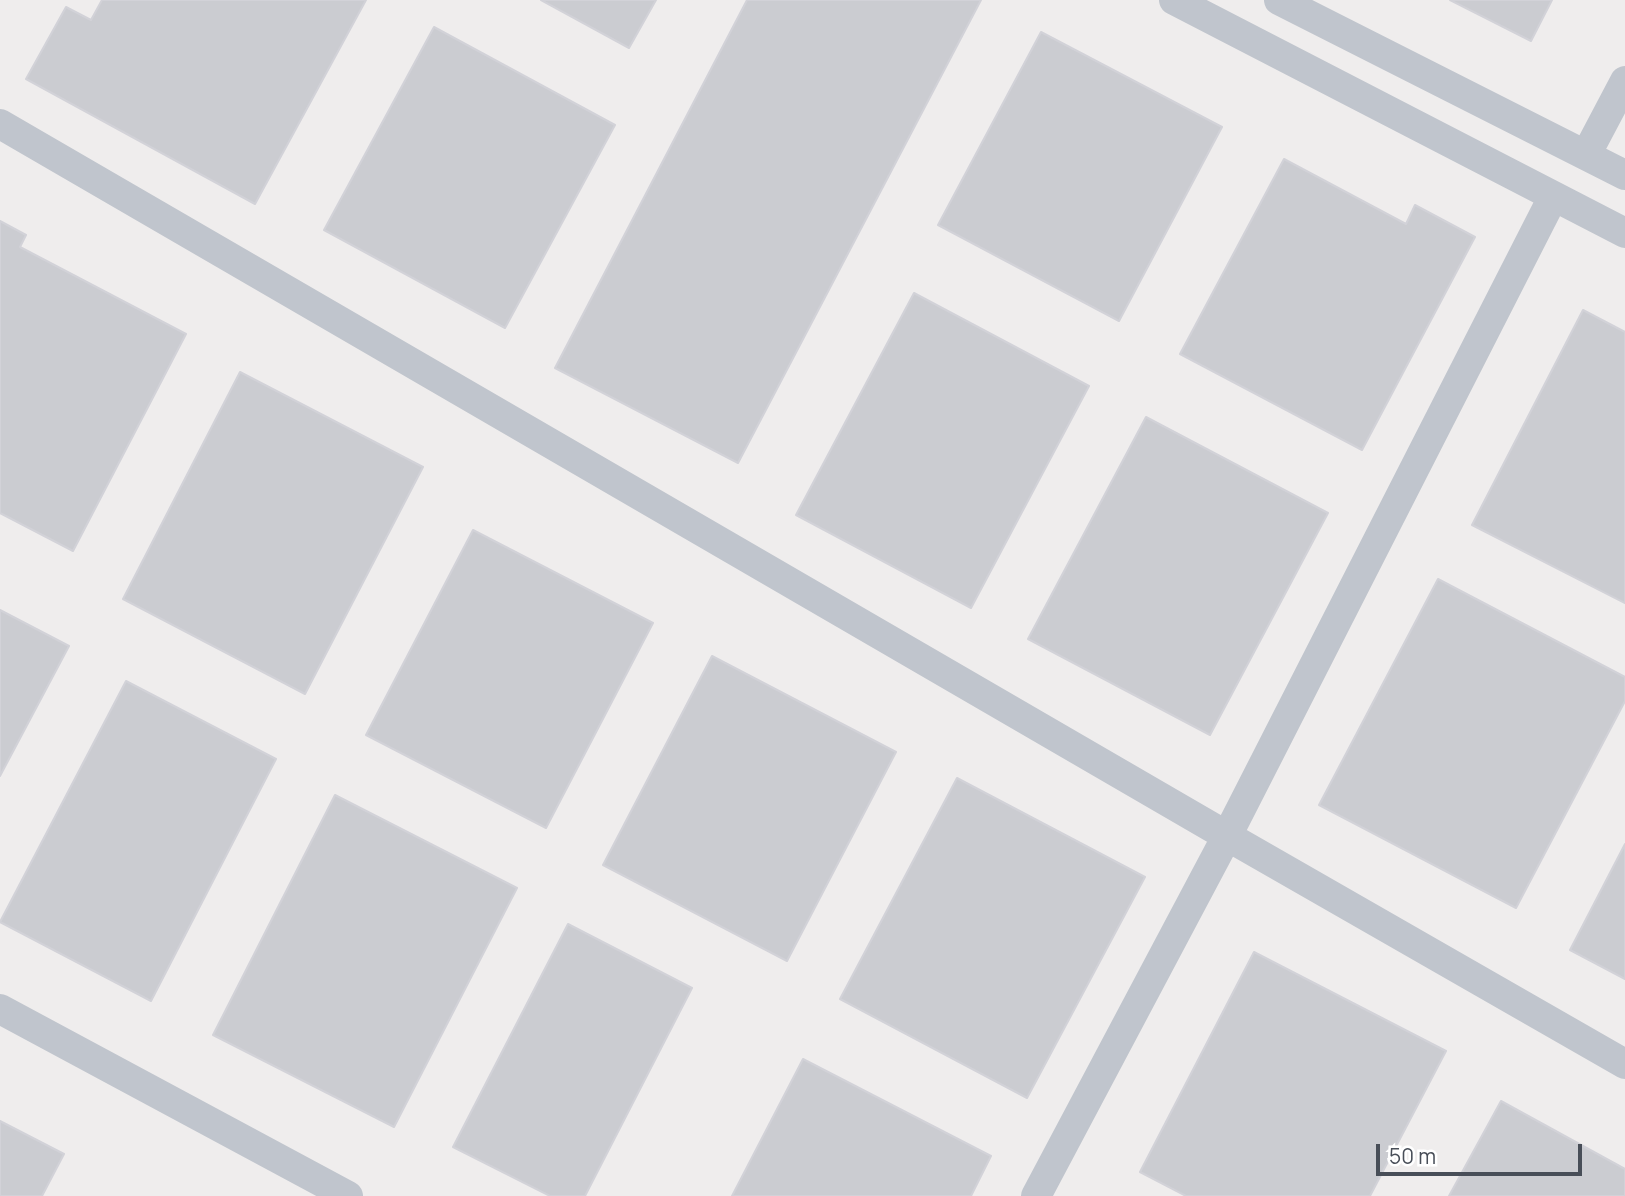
<!DOCTYPE html>
<html>
<head>
<meta charset="utf-8">
<style>
  body { margin:0 }
  #map { position:relative; width:1625px; height:1196px; overflow:hidden; background:#efeded; font-family:Manrope,sans-serif }
  canvas { display:block }
  .scale { position:absolute; left:1376px; top:1144px; width:206px; height:32px; box-sizing:border-box; border:4px solid #484e58; border-top:0; padding-left:9px; font-size:21px; line-height:24px; white-space:nowrap; color:#484e58; -webkit-text-stroke:5px #fff; paint-order:stroke }
</style>
</head>
<body>
<div id="map">
<canvas width="1625" height="1196"></canvas>
<div class="scale">50 m</div>
</div>
<script>
const context = document.querySelector('canvas').getContext('2d');
context.lineJoin = 'round';
function fill(path, color) {
  context.fillStyle = color;
  context.fill(path, 'evenodd');
}
function stroke(path, color, width, dash) {
  context.strokeStyle = color;
  context.lineWidth = width;
  context.lineCap = dash ? 'butt' : 'round';
  context.setLineDash(dash || []);
  context.stroke(path);
}
const building = new Path2D(`
  M102,0H366L255,204L26,79L66,7L91,20Z
  M541,0H656L629,48Z
  M747,0H981L738,463L555,368Z
  M1450,0H1552L1531,41Z
  M434,27L615,125L505,328L324,230Z
  M1041,32L1222,127L1119,321L938,225Z
  M1284,159L1406,224L1415,205L1475,237L1362,450L1180,354Z
  M0,221L26,235L20,247L186,334L73,551L0,513Z
  M914,293L1089,386L971,608L796,515Z
  M1583,310L1625,332V603L1472,525Z
  M240,372L423,467L305,694L123,599Z
  M1146,417L1328,513L1210,735L1028,639Z
  M473,530L653,623L546,828L366,735Z
  M1438,579L1625,677V701L1516,908L1319,805Z
  M0,610L69,646L0,776Z
  M712,656L896,752L787,961L603,865Z
  M126,681L276,759L151,1001L0,922Z
  M957,778L1145,877L1027,1098L840,999Z
  M335,795L517,888L394,1127L213,1035Z
  M1625,844V979L1570,950Z
  M568,924L692,988L585,1196H550L453,1147Z
  M1254,952L1446,1051L1370,1196H1186L1140,1172Z
  M803,1059L991,1156L971,1196H732Z
  M1501,1101L1625,1169V1196H1449Z
  M0,1121L64,1154L42,1196H0Z`);
fill(building, '#cbccd1');
stroke(building, '#d2d2d8', 2);
stroke(new Path2D(`
  M1174,0L1625,233
  M1279,0L1625,175
  M0,124L1227,836L1625,1064
  M1586,155L1625,81
  M0,1009L348,1196
  M1036,1196L1227,836L1553,197`), '#c0c5cd', 30);
</script>
</body>
</html>
